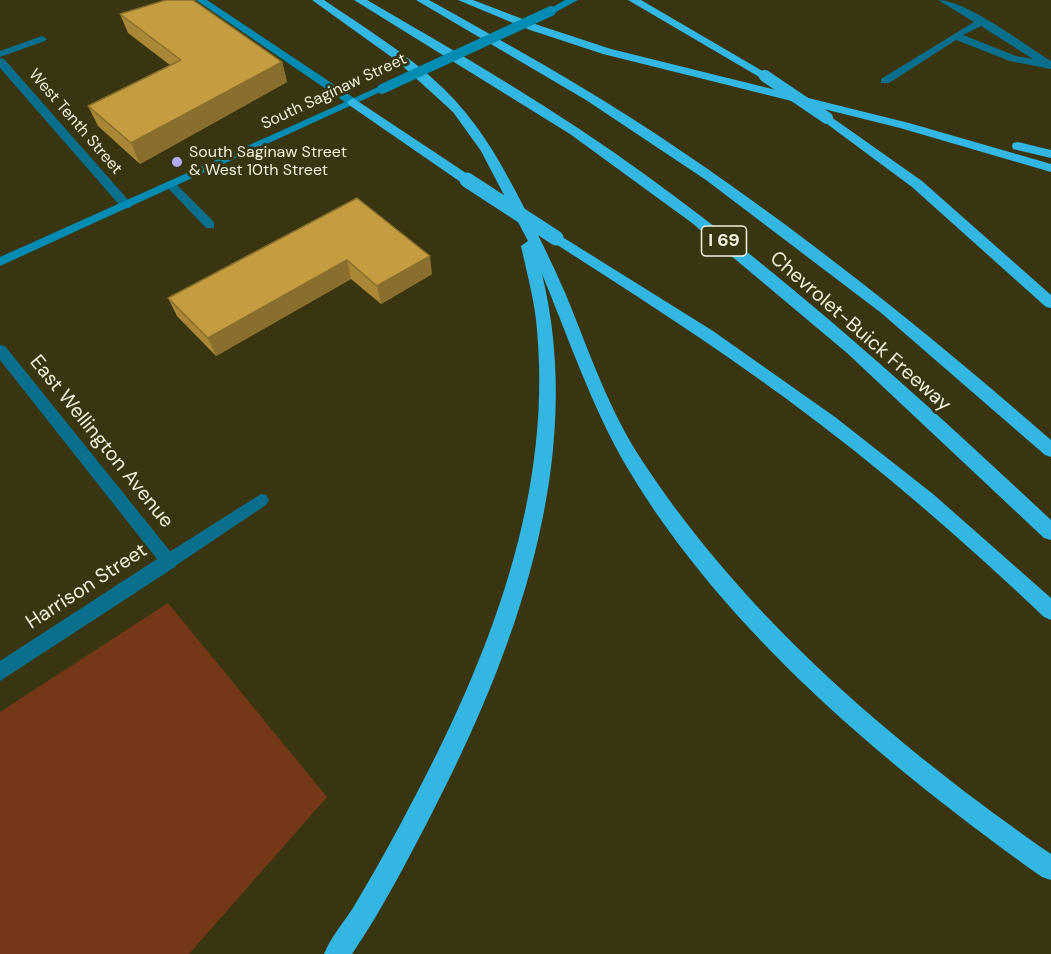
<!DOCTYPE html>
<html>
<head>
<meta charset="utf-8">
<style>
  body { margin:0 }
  canvas { display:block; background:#383510 }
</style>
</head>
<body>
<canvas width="1051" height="954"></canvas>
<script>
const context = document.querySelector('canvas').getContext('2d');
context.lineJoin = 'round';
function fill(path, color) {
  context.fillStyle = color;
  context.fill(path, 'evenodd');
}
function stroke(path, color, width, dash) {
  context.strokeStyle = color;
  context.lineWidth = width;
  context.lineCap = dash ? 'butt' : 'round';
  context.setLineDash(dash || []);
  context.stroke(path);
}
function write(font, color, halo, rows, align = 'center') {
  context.font = font + ' "DM Sans",sans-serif';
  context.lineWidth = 6;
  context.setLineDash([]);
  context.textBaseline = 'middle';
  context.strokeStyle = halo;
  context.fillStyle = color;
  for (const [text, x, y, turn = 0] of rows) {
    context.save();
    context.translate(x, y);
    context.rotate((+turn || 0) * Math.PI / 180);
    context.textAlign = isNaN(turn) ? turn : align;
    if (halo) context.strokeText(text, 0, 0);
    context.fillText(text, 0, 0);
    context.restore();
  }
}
fill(new Path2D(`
  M168,603L327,797L189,954H0V712Z`), '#743818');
fill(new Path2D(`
  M42,36L47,39L45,41L0,57V51Z
  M170,181L174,182L214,222V228H206L166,186V182Z
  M261,494L266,495L269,500L266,505L175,566L169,568L163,566L161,561L163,556Z`), '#096f8d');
fill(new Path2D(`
  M938,0C966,0 1025,45 1051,61V69L1010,61L956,40L889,83H881V79L974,22ZM981,26L1033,59L1016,56L963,35Z
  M0,58L4,59L130,202L132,205L130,208H122L0,68Z
  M0,345L5,346L178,561L175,567L0,681V661L157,559L0,360Z`), '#096f8d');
fill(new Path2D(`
  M196,0H207L354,98L378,87L382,86L387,89L0,266V257L345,102Z
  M565,0H578L554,13L546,11Z`), '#028cb3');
fill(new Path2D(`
  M312,0H324C365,28 408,54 444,89C475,119 496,154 516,192C534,226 551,260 566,295C589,351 609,411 643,462C747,620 897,747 1051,854V880L1042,877C889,768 725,632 628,469C592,408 569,339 542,274C587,459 515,653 431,815C406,863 382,910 352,954H324C331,937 343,923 353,908C369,881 385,853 400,825C482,674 553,506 537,330C535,302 527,274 521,246L528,241L481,151L453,112L397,61Z
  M354,0H367C462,55 558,111 647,176C791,280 922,399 1051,520V540L1044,538L847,353L692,223L570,134Z
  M416,0H429C506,43 582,85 656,134C795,226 925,330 1051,440V457L1045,455L880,312L706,180L586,100Z
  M458,0H473L538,25L611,49L909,123L1051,164V172L900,128L603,54L530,30Z
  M628,0H641L771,76L769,78H761Z
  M353,98L472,177L474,180L472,183H462L349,105L347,102Z
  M827,114L922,181L1051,295V308L1046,307L912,187L823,121L821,118Z
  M1018,142L1051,150V158L1013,149L1012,146L1013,143Z
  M556,233L713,331L835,417L933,494L1051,598V620L1044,617C963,540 879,467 788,400C712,344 631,292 551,241L549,238L551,235Z`), '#33b6e2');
stroke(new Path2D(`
  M382,89L551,11`), '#028cb3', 10);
stroke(new Path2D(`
  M765,76L827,118`), '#33b6e2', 12);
stroke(new Path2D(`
  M467,180L556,238`), '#33b6e2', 15);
fill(new Path2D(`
  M120,14L282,62L287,82L140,164L98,126L88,106L170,65L128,33Z
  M357,198L432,274L381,304L351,279L216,356L177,316L168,298Z`), '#a98737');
fill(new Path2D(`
  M282,62L287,82L140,164L131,143Z
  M430,256L432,274L381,304L377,286Z
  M347,260L351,279L216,356L208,338Z`), '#896e2d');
const building = new Path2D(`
  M166,0H193L282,62L131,143L88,106L181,60L120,14Z
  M357,198L430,256L377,286L347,260L208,338L168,298Z`);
fill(building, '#c49d40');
stroke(building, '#896e2d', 1.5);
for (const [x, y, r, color] of [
  [177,162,6,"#b1adfa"]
]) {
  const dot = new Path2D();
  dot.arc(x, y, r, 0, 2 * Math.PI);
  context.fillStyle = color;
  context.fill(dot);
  stroke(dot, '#383510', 2);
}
write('16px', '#f1f0db', '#383510', [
  ["South Saginaw Street",334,92,-25],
  ["West Tenth Street",75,122,49]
]);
write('16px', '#f1f0db', '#383510', [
  ["South Saginaw Street",189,153],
  ["& West 10th Street",189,171]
], 'left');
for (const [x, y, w] of [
  [724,241,45]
]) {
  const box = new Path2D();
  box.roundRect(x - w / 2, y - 15, w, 30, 4.5);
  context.fillStyle = '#383510';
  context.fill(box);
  stroke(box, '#f1f0db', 1.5);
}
write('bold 18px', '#f1f0db', null, [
  ["I 69",724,241]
]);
write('20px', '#f1f0db', '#383510', [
  ["Chevrolet-Buick Freeway",860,332,41],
  ["East Wellington Avenue",101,442,51],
  ["Harrison Street",87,587,-33]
]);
</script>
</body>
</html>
